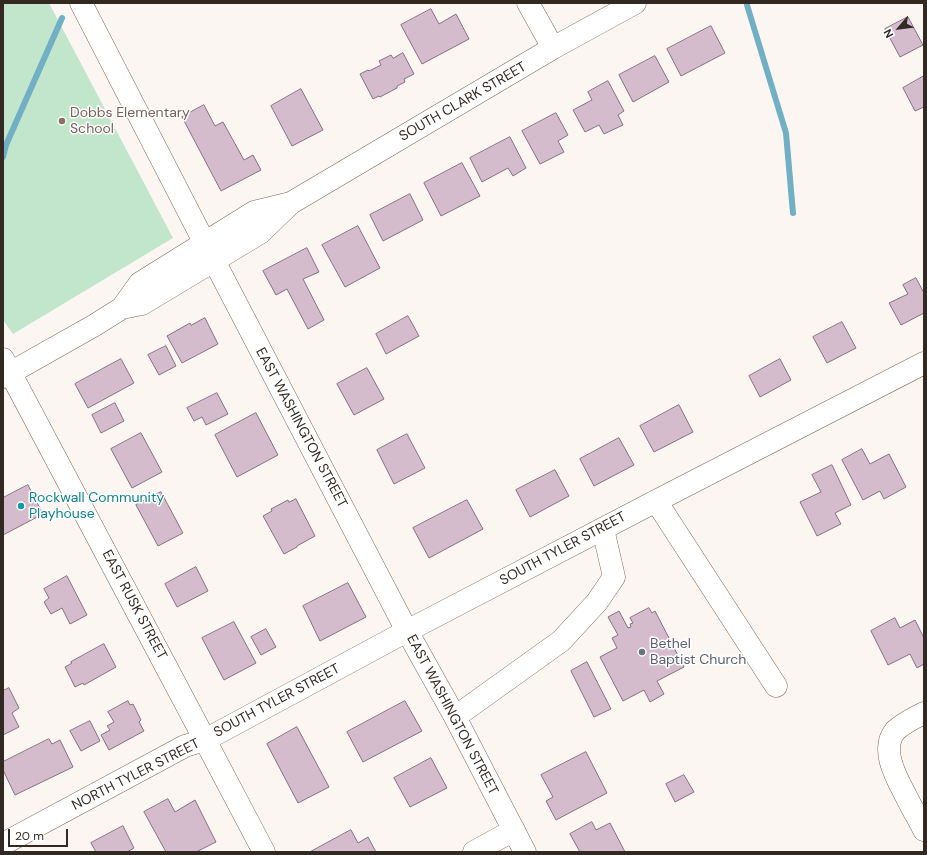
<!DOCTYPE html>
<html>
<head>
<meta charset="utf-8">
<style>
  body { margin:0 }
  #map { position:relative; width:927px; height:855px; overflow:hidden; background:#fcf6f3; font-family:"DM Sans",sans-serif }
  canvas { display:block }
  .frame { position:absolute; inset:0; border:4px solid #332923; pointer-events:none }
  .north { position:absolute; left:879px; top:8px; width:40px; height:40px; -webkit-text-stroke:3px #fff; paint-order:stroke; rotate:242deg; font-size:11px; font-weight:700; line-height:16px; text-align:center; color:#332923 }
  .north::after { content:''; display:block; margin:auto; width:14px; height:18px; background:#332923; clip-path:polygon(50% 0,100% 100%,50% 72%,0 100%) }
  .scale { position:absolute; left:8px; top:829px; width:60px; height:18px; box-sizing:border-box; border:2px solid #332923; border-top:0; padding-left:5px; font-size:12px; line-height:14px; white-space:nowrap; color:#332923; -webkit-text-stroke:3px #fff; paint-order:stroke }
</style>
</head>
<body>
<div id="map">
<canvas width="927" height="855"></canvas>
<div class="frame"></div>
<div class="north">N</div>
<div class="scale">20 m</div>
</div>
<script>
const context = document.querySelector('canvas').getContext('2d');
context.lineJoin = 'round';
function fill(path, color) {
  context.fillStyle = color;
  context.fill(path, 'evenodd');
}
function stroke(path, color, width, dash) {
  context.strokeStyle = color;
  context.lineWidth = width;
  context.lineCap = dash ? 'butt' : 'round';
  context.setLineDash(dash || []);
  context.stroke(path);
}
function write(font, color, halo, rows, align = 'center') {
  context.font = font + ' "DM Sans",sans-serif';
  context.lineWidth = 3;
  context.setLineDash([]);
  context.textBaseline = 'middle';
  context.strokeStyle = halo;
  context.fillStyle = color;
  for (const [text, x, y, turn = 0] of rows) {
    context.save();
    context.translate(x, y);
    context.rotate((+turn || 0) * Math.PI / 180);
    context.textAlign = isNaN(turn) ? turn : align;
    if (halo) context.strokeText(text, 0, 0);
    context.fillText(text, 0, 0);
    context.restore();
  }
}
fill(new Path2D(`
  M3,3H49L173,238L13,334L3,320Z`), '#c1e6cc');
stroke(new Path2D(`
  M747,5L786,133L793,213
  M3,157L6,145L62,18`), '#71afc5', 6);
const building = new Path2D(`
  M431,9L439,24L456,14L469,39L422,64L401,25Z
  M908,17L923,45L900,57L885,29Z
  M711,26L725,53L681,76L667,49Z
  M403,53L414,74L404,79L405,82L397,86V88L380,97L379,96L373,99L360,74L368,70L369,71L381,65L379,61L391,55L393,58Z
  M655,56L669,82L633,102L619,75Z
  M924,76V107L915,111L903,88Z
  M608,81L624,111L618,115L623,125L604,134L599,125L585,132L573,110L592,100L588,92Z
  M301,89L323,130L292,146L271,106Z
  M204,105L215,126L223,122L244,160L253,155L261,170L221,191L182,117Z
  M556,113L568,135L558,141L564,152L540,164L522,131Z
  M510,137L526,168L513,176L508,168L482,182L470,158Z
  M462,163L480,196L441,216L424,183Z
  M410,194L423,220L383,241L370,215Z
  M358,226L380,268L345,287L322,245Z
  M307,248L319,272L303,279L324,320L308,329L287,289L276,295L263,271Z
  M916,278L924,293V313L901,325L889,303L908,294L903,285Z
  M408,316L419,336L386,354L376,334Z
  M205,318L218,344L182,363L167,336L190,323L191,325Z
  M842,322L856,348L827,363L813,337Z
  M166,346L176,366L159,375L148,355Z
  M121,359L134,383L88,408L75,384Z
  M780,359L791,380L760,397L749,376Z
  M367,368L384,399L354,415L337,384Z
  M217,393L228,414L206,425L202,417L194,421L187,408Z
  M115,403L124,421L101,433L92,415Z
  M679,405L693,432L654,452L640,426Z
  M256,413L278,455L237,477L215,435Z
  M141,433L162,472L132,488L111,449Z
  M407,434L425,468L394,484L377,450Z
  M619,438L634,465L594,486L580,459Z
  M862,449L870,464L889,454L906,487L884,499L880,491L863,500L842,460Z
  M832,465L851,505L835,513L841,524L817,536L800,502L821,492L812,475Z
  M555,470L569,496L530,517L516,490Z
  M28,485L43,514L3,535V498Z
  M161,492L183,533L158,546L136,505Z
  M296,499L315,536L297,546V547L284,554L263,516L272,511L271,509L288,500L289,502Z
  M467,500L483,529L429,558L413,528Z
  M196,567L208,591L177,607L165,584Z
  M67,576L87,615L70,624L62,608L51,614L44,602L49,598L44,589Z
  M348,583L366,617L320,641L303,606Z
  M649,608L652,613L655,611L684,667L657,681L664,694L650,702L644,690L623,701L600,657L617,648L612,638L618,635L608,617L619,611L628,628L631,627L630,624L633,623L630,618Z
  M895,618L900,628L915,620L924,638V664L917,668L910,654L888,665L871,631Z
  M234,622L256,663L224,680L202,638Z
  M266,629L276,647L261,655L251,637Z
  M104,644L116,667L84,685L83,683L75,687L65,667L72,663L71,662Z
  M587,662L611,709L594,717L571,671Z
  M9,688L19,708L12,713L19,727L3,735V691Z
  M128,701L130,705L133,704L141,720L139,722L144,731L109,750L101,735L110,730L107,726L114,722L108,712Z
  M405,701L422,731L363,762L347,732Z
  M90,721L100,741L81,751L70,731Z
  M297,727L329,787L298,803L267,744Z
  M49,739L52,744L60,740L73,767L15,795L3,770V762Z
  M586,752L607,793L556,820L546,801L553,797L541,775Z
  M431,758L447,788L410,807L394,778Z
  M684,775L694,792L675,802L666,784Z
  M168,799L175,812L195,800L216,842L196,852H166L144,812Z
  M592,822L596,830L610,823L625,852H580L570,834Z
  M123,826L134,848L127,852H96L91,843Z
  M351,830L358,843L368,837L376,852H310Z`);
fill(building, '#d4bccc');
stroke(building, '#86707f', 1);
const minor = new Path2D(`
  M81,3L198,230L407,631L455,717L525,852
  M528,3L553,48
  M122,308L140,283L254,212L291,203
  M3,359L205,740L264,852
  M3,377L95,325L122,308L142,304L260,233L291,203L553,48L635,3
  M656,501L776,686
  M924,713C914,718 903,723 895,731C879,751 899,782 908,800C913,810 919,820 924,830
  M455,717L561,641L597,602L614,577L603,529
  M3,844L185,746L205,740L407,631L656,501L924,363
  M474,852L514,830`);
stroke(minor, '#7e675a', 23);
stroke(minor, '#fff', 22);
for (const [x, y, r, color] of [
  [62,121,4,"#8d6e63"],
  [21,506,4,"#0f9aa8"],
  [642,652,4,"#6b7280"]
]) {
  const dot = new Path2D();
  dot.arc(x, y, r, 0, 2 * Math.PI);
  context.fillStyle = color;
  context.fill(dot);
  stroke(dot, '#fff', 1.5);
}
write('14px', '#332923', '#fff', [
  ["SOUTH CLARK STREET",463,102,-30],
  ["EAST WASHINGTON STREET",301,428,62],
  ["SOUTH TYLER STREET",563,549,-28],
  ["EAST RUSK STREET",134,605,62],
  ["SOUTH TYLER STREET",277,701,-28],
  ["EAST WASHINGTON STREET",452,715,62],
  ["NORTH TYLER STREET",136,775,-27]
]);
write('14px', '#785e54', '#fff', [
  ["Dobbs Elementary",70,113],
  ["School",70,129]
], 'left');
write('14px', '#0d838f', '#fff', [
  ["Rockwall Community",29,498],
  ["Playhouse",29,514]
], 'left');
write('14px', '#5b616d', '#fff', [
  ["Bethel",650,644],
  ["Baptist Church",650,660]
], 'left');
</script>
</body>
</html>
